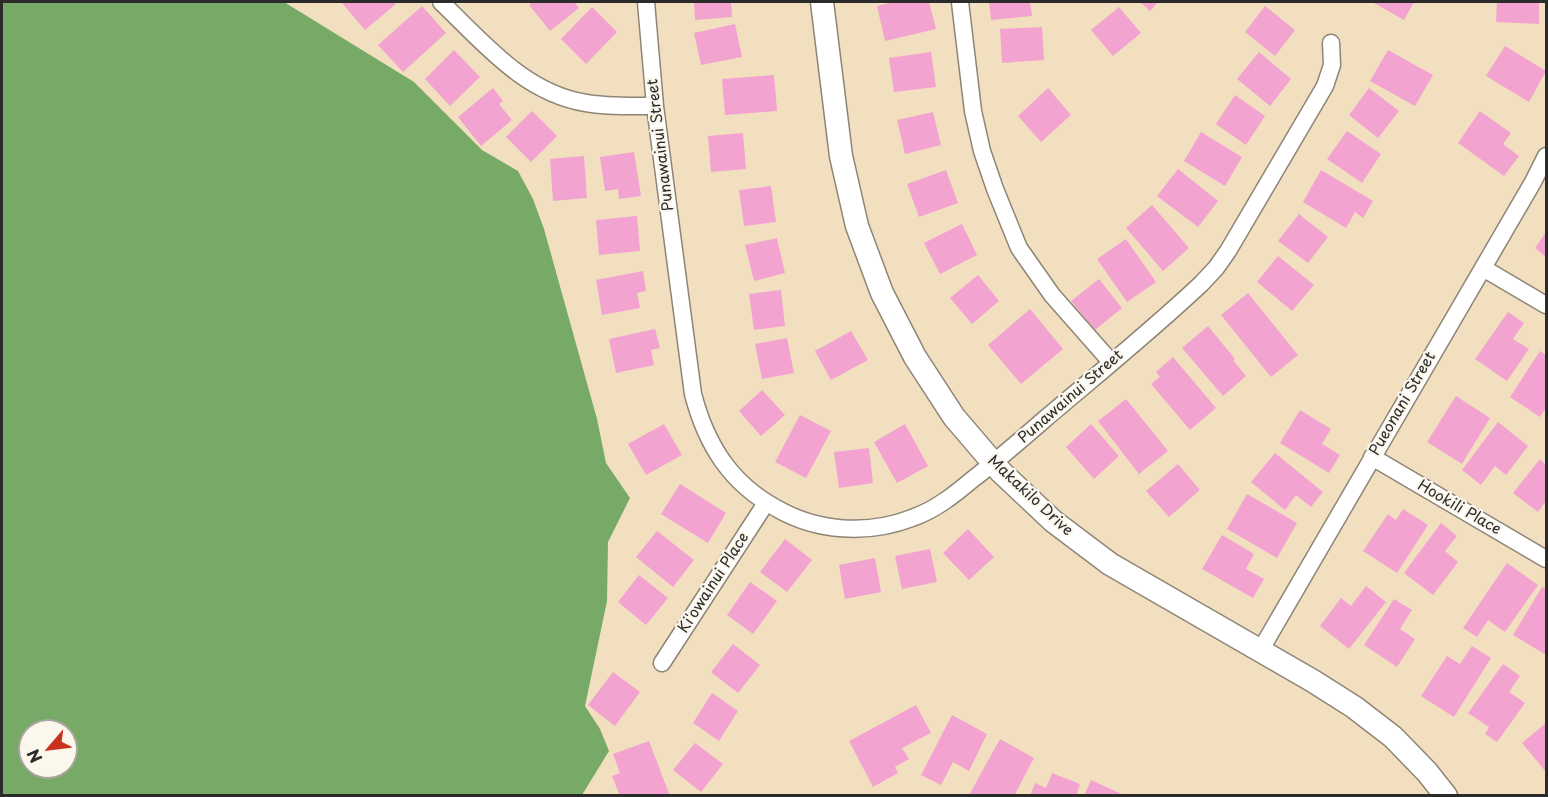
<!DOCTYPE html>
<html>
<head>
<meta charset="utf-8">
<style>
  body { margin:0 }
  #map { position:relative; width:1548px; height:797px; overflow:hidden; background:#f1dfc0; font-family:"Playpen Sans",sans-serif }
  canvas { display:block }
  .frame { position:absolute; inset:0; border:3px solid #2b2b2b; pointer-events:none }
  .north { position:absolute; left:18px; top:719px; width:60px; height:60px; box-sizing:border-box; background:#fbf7ec; border:2px solid #a8a59f; border-radius:50%; rotate:242deg; font-size:16px; font-weight:700; line-height:24px; text-align:center; color:#2b2b2b }
  .north::after { content:''; display:block; margin:auto; width:21px; height:27px; background:#c8321e; clip-path:polygon(50% 0,100% 100%,50% 72%,0 100%) }
</style>
</head>
<body>
<div id="map">
<canvas width="1548" height="797"></canvas>
<div class="frame"></div>
<div class="north">N</div>
</div>
<script>
const context = document.querySelector('canvas').getContext('2d');
context.lineJoin = 'round';
function fill(path, color) {
  context.fillStyle = color;
  context.fill(path, 'evenodd');
}
function stroke(path, color, width, dash) {
  context.strokeStyle = color;
  context.lineWidth = width;
  context.lineCap = dash ? 'butt' : 'round';
  context.setLineDash(dash || []);
  context.stroke(path);
}
function write(font, color, halo, rows, align = 'center') {
  context.font = font + ' "Playpen Sans",sans-serif';
  context.lineWidth = 4.5;
  context.setLineDash([]);
  context.textBaseline = 'middle';
  context.strokeStyle = halo;
  context.fillStyle = color;
  for (const [text, x, y, turn = 0] of rows) {
    context.save();
    context.translate(x, y);
    context.rotate((+turn || 0) * Math.PI / 180);
    context.textAlign = isNaN(turn) ? turn : align;
    if (halo) context.strokeText(text, 0, 0);
    context.fillText(text, 0, 0);
    context.restore();
  }
}
fill(new Path2D(`
  M2,2H284L414,82L482,150L518,171L533,199L544,229L597,419L606,463L630,498L608,542L607,601L585,706L600,729L609,751L582,795H2ZM30,731H66V767H30Z`), '#7a6');
fill(new Path2D(`
  M344,2H393L396,4L365,30L342,3Z
  M532,2H574L579,8L550,31L529,5Z
  M694,2H731L732,17L695,20Z
  M894,2H929L936,29L885,41L877,6Z
  M989,2H1030L1032,16L991,20Z
  M1140,2H1158L1150,11Z
  M1375,2H1414L1404,20L1374,3Z
  M1497,2H1539V24L1496,22Z
  M422,6L446,33L403,72L378,45Z
  M1265,6L1295,30L1275,56L1245,32Z
  M592,7L617,32L586,64L561,39Z
  M1119,7L1141,33L1113,56L1091,30Z
  M735,24L742,57L701,65L694,33Z
  M1042,27L1044,60L1002,63L1000,29Z
  M1505,46L1546,71L1529,102L1486,76Z
  M454,50L480,77L450,106L425,79Z
  M1388,50L1433,75L1415,106L1370,81Z
  M931,52L936,87L894,92L889,58Z
  M1259,52L1291,79L1270,106L1237,79Z
  M774,75L777,111L725,115L722,79Z
  M493,88L503,101L499,104L512,120L481,146L458,117Z
  M1048,88L1071,115L1041,142L1018,116Z
  M1369,88L1399,111L1378,138L1349,115Z
  M1235,95L1265,116L1246,145L1216,124Z
  M532,111L557,136L531,162L506,137Z
  M1480,111L1511,133L1503,144L1519,156L1504,176L1458,143Z
  M933,112L941,145L905,154L897,120Z
  M1347,131L1381,154L1362,183L1327,159Z
  M1201,132L1242,157L1225,186L1184,161Z
  M743,133L746,169L711,172L708,136Z
  M634,152L641,196L619,199L618,189L605,191L600,157Z
  M584,156L587,198L553,201L550,159Z
  M1178,169L1218,201L1198,227L1157,196Z
  M946,170L958,203L919,217L907,184Z
  M1321,170L1373,201L1363,218L1355,212L1346,228L1303,202Z
  M771,186L776,222L744,226L739,190Z
  M1152,205L1189,248L1163,271L1126,228Z
  M1299,214L1328,237L1308,263L1278,241Z
  M637,216L640,251L599,255L596,220Z
  M962,224L977,255L940,274L924,243Z
  M1546,232V257L1535,248Z
  M777,238L785,273L754,281L745,245Z
  M1126,239L1156,282L1127,302L1097,259Z
  M1278,256L1314,285L1292,311L1257,282Z
  M643,271L646,291L637,293L640,308L602,315L596,280Z
  M978,275L999,301L972,324L950,298Z
  M1099,279L1122,308L1095,330L1071,301Z
  M781,290L785,326L754,330L749,294Z
  M1248,293L1298,355L1271,377L1221,315Z
  M1030,309L1063,349L1021,384L988,345Z
  M1508,312L1524,323L1513,339L1529,349L1507,381L1475,359Z
  M1208,326L1235,359L1233,360L1246,376L1223,396L1182,348Z
  M655,329L660,348L651,350L654,365L616,373L609,339Z
  M851,331L868,360L831,380L815,351Z
  M787,338L794,373L762,379L755,344Z
  M1540,351L1546,355V408L1540,417L1510,397Z
  M1173,357L1216,408L1190,430L1151,384L1160,377L1156,372Z
  M762,390L785,415L761,436L739,411Z
  M1456,396L1490,418L1462,464L1427,442Z
  M1126,399L1168,451L1139,474L1098,421Z
  M1300,410L1331,429L1322,444L1340,455L1329,473L1280,443Z
  M800,415L831,431L806,478L775,462Z
  M1498,422L1528,446L1506,475L1495,466L1481,485L1462,470Z
  M664,424L682,455L646,475L628,444Z
  M905,424L928,466L897,483L874,442Z
  M1091,424L1119,456L1094,479L1066,447Z
  M869,448L873,483L839,488L834,452Z
  M1275,453L1323,492L1311,507L1296,495L1285,510L1251,482Z
  M1540,459L1546,465V501L1538,512L1513,493Z
  M1178,464L1200,490L1169,517L1146,491Z
  M680,484L726,513L708,543L661,514Z
  M1247,494L1297,523L1277,558L1227,529Z
  M1403,509L1428,525L1397,573L1363,551L1388,514L1396,520Z
  M1441,523L1457,536L1445,551L1458,562L1433,595L1404,573Z
  M968,529L994,557L969,580L943,553Z
  M657,531L694,560L673,587L636,557Z
  M1222,535L1254,554L1246,569L1264,579L1253,598L1202,569Z
  M785,539L812,560L787,592L760,572Z
  M930,549L937,582L902,589L895,556Z
  M875,558L881,592L845,599L839,565Z
  M1507,563L1538,585L1505,632L1488,620L1477,637L1463,628Z
  M639,575L668,598L646,625L618,602Z
  M750,582L777,601L753,634L727,615Z
  M1366,586L1386,602L1349,649L1320,626L1341,598L1351,606Z
  M1542,587L1546,589V655L1513,635Z
  M1394,599L1412,610L1400,629L1415,639L1397,667L1364,645Z
  M733,644L760,665L738,693L711,672Z
  M1472,646L1491,658L1454,717L1421,696L1447,656L1460,664Z
  M1503,664L1520,676L1509,692L1525,703L1497,742L1485,734L1489,727L1468,713Z
  M613,672L640,692L615,726L588,705Z
  M712,693L738,711L719,741L693,723Z
  M916,705L931,733L902,748L909,759L895,767L898,773L873,787L849,741Z
  M952,715L987,734L969,771L953,762L941,785L921,775Z
  M1546,723V772L1522,743Z
  M1000,739L1034,758L1014,796H971L969,795Z
  M649,741L670,796H620L612,776L620,773L613,754Z
  M695,743L723,764L701,792L673,770Z
  M1052,773L1080,784L1076,796H1030L1035,783L1046,788Z
  M1091,780L1126,796H1084Z`), '#f3a3d0');
const street = new Path2D(`
  M441,2C484,43 524,93 586,103C609,107 632,106 655,106
  M646,2L655,106L693,394C706,444 730,483 776,508C817,532 868,535 912,518C935,510 954,495 973,479C998,460 1022,439 1046,418C1098,374 1151,331 1201,284L1216,268L1228,251L1325,86L1332,65L1331,43
  M960,2L973,111L982,151L995,189L1019,248L1052,295L1111,362
  M1483,268L1546,305
  M1372,457L1546,559
  M1260,651L1533,182L1546,156
  M662,663L766,503`);
const secondary = new Path2D(`
  M822,2L841,156L857,226L882,293L915,357L954,417L1001,472L1053,521L1110,564L1313,681L1354,707L1393,737L1427,772L1446,796`);
stroke(street, '#8e8576', 19);
stroke(secondary, '#8e8576', 25);
stroke(street, '#fff', 16);
stroke(secondary, '#fff', 22);
write('15px', '#2b2b2b', '#fbf7ec', [
  ["Punawainui Street",661,145,-97],
  ["Punawainui Street",1071,397,-41],
  ["Pueonani Street",1403,404,-60],
  ["Makakilo Drive",1030,496,43],
  ["Hookili Place",1459,508,30],
  ["Ki'owainui Place",714,583,-57]
]);
</script>
</body>
</html>
